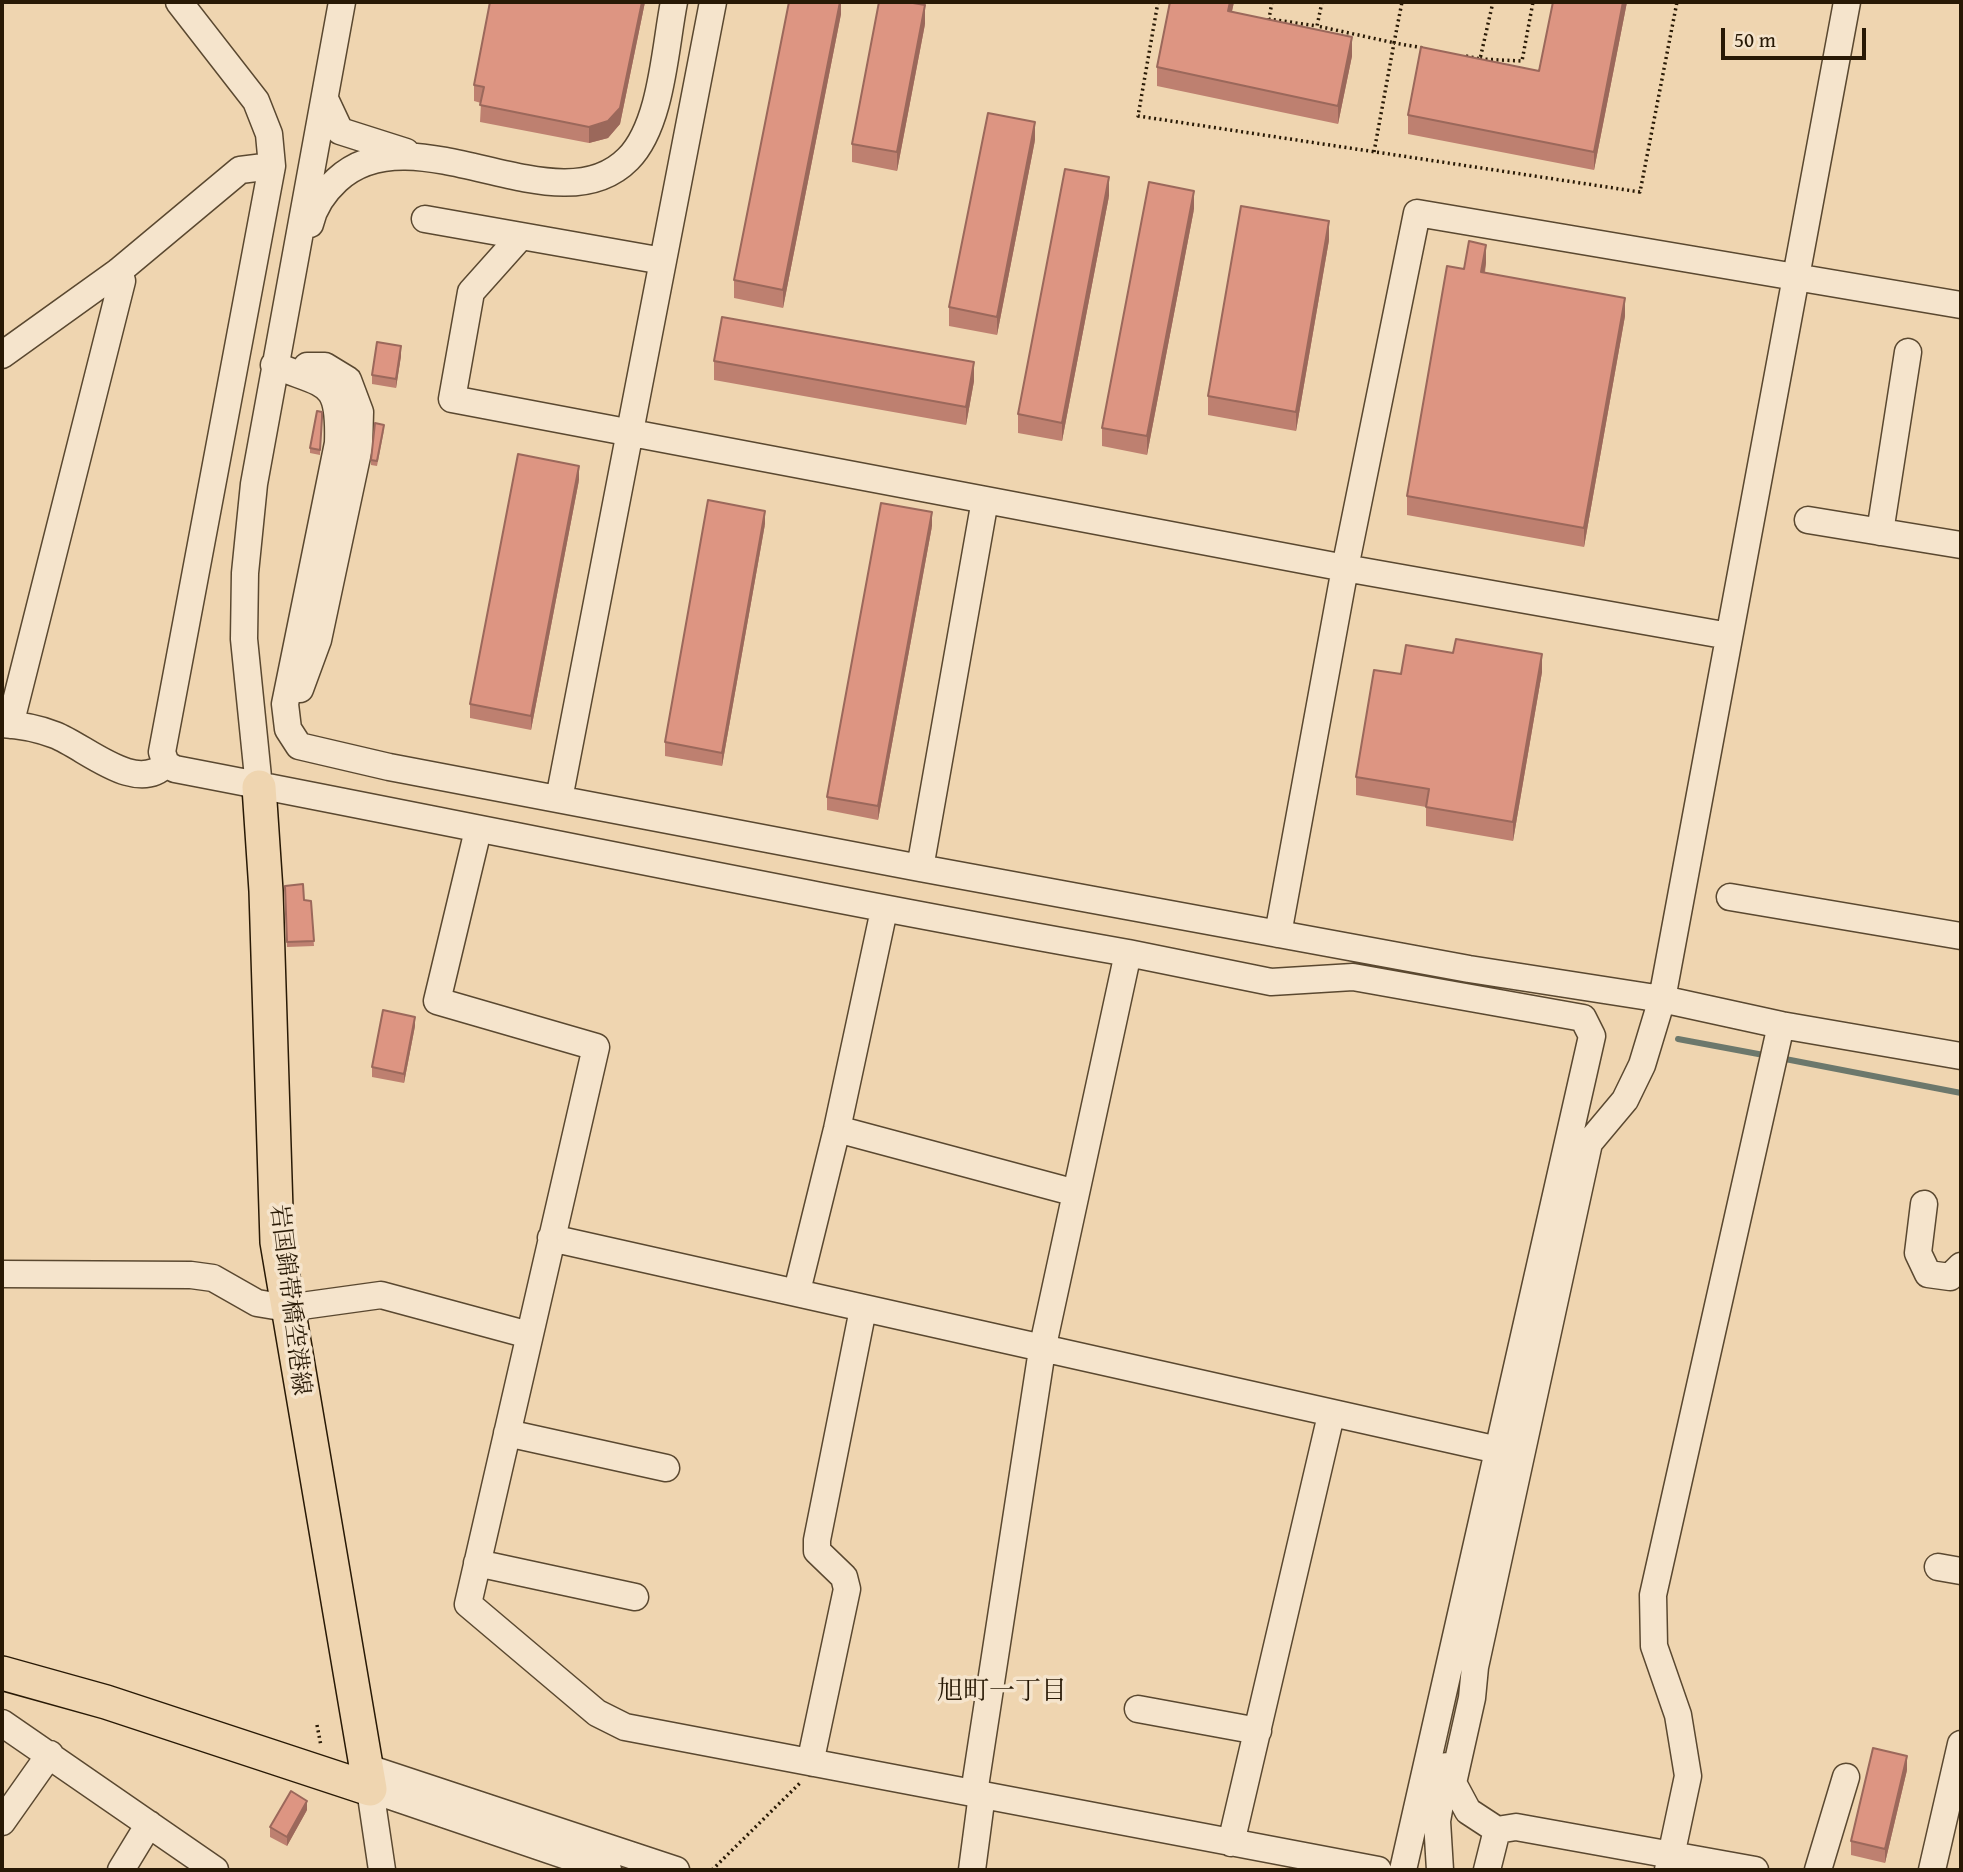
<!DOCTYPE html>
<html>
<head>
<meta charset="utf-8">
<style>
  body { margin:0 }
  #map { position:relative; width:1963px; height:1872px; overflow:hidden; background:#efd5b0; font-family:"Gentium Book Plus",serif }
  canvas { display:block }
  .frame { position:absolute; inset:0; border:4px solid #281905; pointer-events:none }
  .scale { position:absolute; left:1721px; top:28px; width:145px; height:32px; box-sizing:border-box; border:4px solid #281905; border-top:0; padding-left:9px; font-size:21px; line-height:24px; white-space:nowrap; color:#281905; -webkit-text-stroke:5px #f5e4cc; paint-order:stroke }
</style>
</head>
<body>
<div id="map">
<canvas width="1963" height="1872"></canvas>
<div class="frame"></div>
<div class="scale">50 m</div>
</div>
<script>
const context = document.querySelector('canvas').getContext('2d');
context.lineJoin = 'round';
function stroke(path, color, width, dash) {
  context.strokeStyle = color;
  context.lineWidth = width;
  context.lineCap = dash ? 'butt' : 'round';
  context.setLineDash(dash || []);
  context.stroke(path);
}
function fill(path, color) {
  context.fillStyle = color;
  context.fill(path, 'evenodd');
}
function write(font, color, halo, rows, align = 'center') {
  context.font = font + ' "Gentium Book Plus","Noto Serif JP",serif';
  context.lineWidth = 7;
  context.setLineDash([]);
  context.textBaseline = 'middle';
  context.strokeStyle = halo;
  context.fillStyle = color;
  for (const [text, x, y, turn = 0] of rows) {
    context.save();
    context.translate(x, y);
    context.rotate((+turn || 0) * Math.PI / 180);
    context.textAlign = isNaN(turn) ? turn : align;
    if (halo) context.strokeText(text, 0, 0);
    context.fillText(text, 0, 0);
    context.restore();
  }
}
stroke(new Path2D(`
  M1678,1039L1769,1056
  M1780,1058L1961,1093`), '#6c786c', 6);
const minor = new Path2D(`
  M179,2L256,101L269,134L272,166L162,752L166,764L175,769C493,830 809,897 1128,953L1042,1350L974,1793
  M325,99L340,131L406,152
  M425,219L663,261
  M310,224C314,206 324,192 337,180C414,108 557,231 628,159C662,125 665,47 674,2
  M521,236L471,292L452,399L1345,568L1729,636
  M2,355L119,271L240,170L272,166
  M274,365C327,387 340,378 338,443L285,704L288,729L299,746L389,767L920,868L1469,969L1662,999L1781,1025L1961,1056
  M1808,520L1961,545
  M1880,532L1908,352
  M300,689L318,640L359,447L360,412L348,380L325,366H307
  M2,724C21,725 37,728 55,735C86,747 136,795 166,764
  M10,725L122,281L119,271
  M259,787L244,639L245,573L254,484L342,2
  M559,799L713,2
  M478,830L437,1001L596,1047L468,1604L597,1713L625,1727L1378,1870
  M920,868L985,500
  M1730,897L1961,936
  M1278,934L1345,568L1417,213L1961,305
  M1128,953L1271,982L1353,977L1583,1018L1592,1036L1403,1870
  M837,1129L1076,1193
  M1924,1204L1918,1253L1928,1274L1950,1277L1961,1266
  M551,1238L1498,1450
  M2,1274L191,1275L213,1278L257,1303L287,1308L381,1295L529,1335
  M797,1291L837,1129L884,910
  M507,1433L666,1468
  M477,1563L635,1597
  M1938,1567L1961,1571
  M1138,1709L1258,1731
  M2,1723L215,1870
  M813,1763L812,1754L847,1589L844,1577L817,1551V1540L863,1309
  M365,1767L676,1870
  M2,1822L50,1754
  M1497,1830L1516,1827L1755,1870
  M1231,1843L1331,1415
  M121,1870L149,1824
  M382,1870L370,1789L608,1870
  M972,1870L982,1794
  M1440,1870L1437,1821L1447,1766
  M1487,1870L1497,1830L1468,1811L1453,1783L1472,1698L1475,1667L1589,1143L1625,1100L1642,1065L1662,999L1847,2
  M1668,1870L1688,1776L1678,1715L1654,1646L1653,1595L1781,1025
  M1818,1870L1846,1777
  M1932,1870L1961,1744`);
const major = new Path2D(`
  M259,787L266,891L277,1242L370,1789
  M2,1673L106,1702L370,1789`);
stroke(minor, '#5a4830', 29);
stroke(major, '#281905', 36);
stroke(new Path2D(`
  M1158,2L1138,116L1640,192L1677,2
  M1272,2L1269,19L1317,26
  M1322,2L1317,26L1395,43
  M1394,43L1402,2
  M1466,56L1480,59L1493,2
  M1480,59L1522,61L1533,2
  M1374,152L1394,43L1424,48
  M317,1725L321,1746
  M712,1870L801,1782`), '#281905', 3.5, [2, 3.5]);
stroke(minor, '#f5e4cc', 26);
stroke(major, '#efd5b0', 33);
fill(new Path2D(`
  M490,2H645L620,124L608,138L589,143L480,122L481,103L474,101V85Z
  M841,2V14L783,308L734,298V280Z
  M1170,2H1234L1232,11L1352,56L1338,124L1157,86V67Z
  M1553,2H1627L1594,170L1408,134V115L1539,71Z
  M925,24L897,171L852,162V144Z
  M1035,140L997,335L949,326V307Z
  M1109,196L1062,441L1018,433V414Z
  M1194,209L1147,455L1102,446V428Z
  M1329,240L1296,431L1208,415V396Z
  M1486,263L1485,273L1625,316L1584,547L1407,515V496L1464,269Z
  M401,356L396,388L372,384V375Z
  M714,361L974,381L966,425L714,380Z
  M322,412L320,455L310,453V448Z
  M384,430L377,466L371,465V460Z
  M579,480L531,730L470,718V704Z
  M765,524L722,766L665,756V742Z
  M932,526L878,820L827,810V797Z
  M1453,653L1542,672L1513,841L1426,826V807L1356,795V777L1401,674Z
  M285,886L304,900L311,901L314,946L287,947Z
  M415,1026L404,1083L372,1077V1067Z
  M1907,1770L1885,1863L1851,1855V1841Z
  M307,1810L287,1846L270,1837V1827Z`), '#be8070');
fill(new Path2D(`
  M642,2H645L620,124L608,138L589,143V127Z
  M840,2H841V14L783,308V290Z
  M1230,2H1234L1228,29V11Z
  M1623,2H1627L1594,170V152Z
  M925,5V24L897,171V152Z
  M1352,37V56L1338,124V106Z
  M1035,122V140L997,335V317Z
  M1109,177V196L1062,441V423Z
  M1194,191V209L1147,455V436Z
  M1329,221V240L1296,431V412Z
  M1486,245V263L1481,291V272Z
  M1625,298V316L1584,547V528Z
  M401,346V356L396,388V379Z
  M974,362V381L966,425V407Z
  M579,466V480L531,730V716Z
  M765,511V524L722,766V753Z
  M932,512V526L878,820V806Z
  M1542,654V672L1513,841V822Z
  M415,1017V1026L404,1083V1074Z
  M1907,1756V1770L1885,1863V1849Z
  M307,1801V1810L287,1846V1837Z`), '#9b685b');
const building = new Path2D(`
  M490,2H642L620,108L608,121L589,127L480,105L484,87L474,85Z
  M789,2H840L783,290L734,280Z
  M879,2H907L925,5L897,152L852,144Z
  M1170,2H1230L1228,11L1352,37L1338,106L1157,67Z
  M1553,2H1623L1594,152L1408,115L1421,47L1539,71Z
  M988,113L1035,122L997,317L949,307Z
  M1065,169L1109,177L1062,423L1018,414Z
  M1149,182L1194,191L1147,436L1102,428Z
  M1241,206L1329,221L1296,412L1208,396Z
  M1469,241L1486,245L1481,272L1625,298L1584,528L1407,496L1447,266L1464,269Z
  M722,317L974,362L966,407L714,361Z
  M377,342L401,346L396,379L372,375Z
  M317,411L322,412V418L320,450L310,448Z
  M375,423L384,425L377,461L371,460Z
  M518,454L579,466L531,716L470,704Z
  M708,500L765,511L722,753L665,742Z
  M881,503L932,512L878,806L827,797Z
  M1456,639L1542,654L1513,822L1426,807L1429,789L1356,777L1374,670L1401,674L1406,645L1453,653Z
  M303,884L304,900L311,901L314,941L287,942L285,886Z
  M383,1010L415,1017L404,1074L372,1067Z
  M1873,1748L1907,1756L1885,1849L1851,1841Z
  M291,1791L307,1801L287,1837L270,1827Z`);
fill(building, '#dd9582');
stroke(building, '#9b685b', 2);
write('24px', '#281905', '#f5e4cc', [
  ["岩国錦帯橋空港線",289,1300,83]
]);
write('26px', '#281905', '#f5e4cc', [
  ["旭町一丁目",1002,1692]
]);
</script>
</body>
</html>
